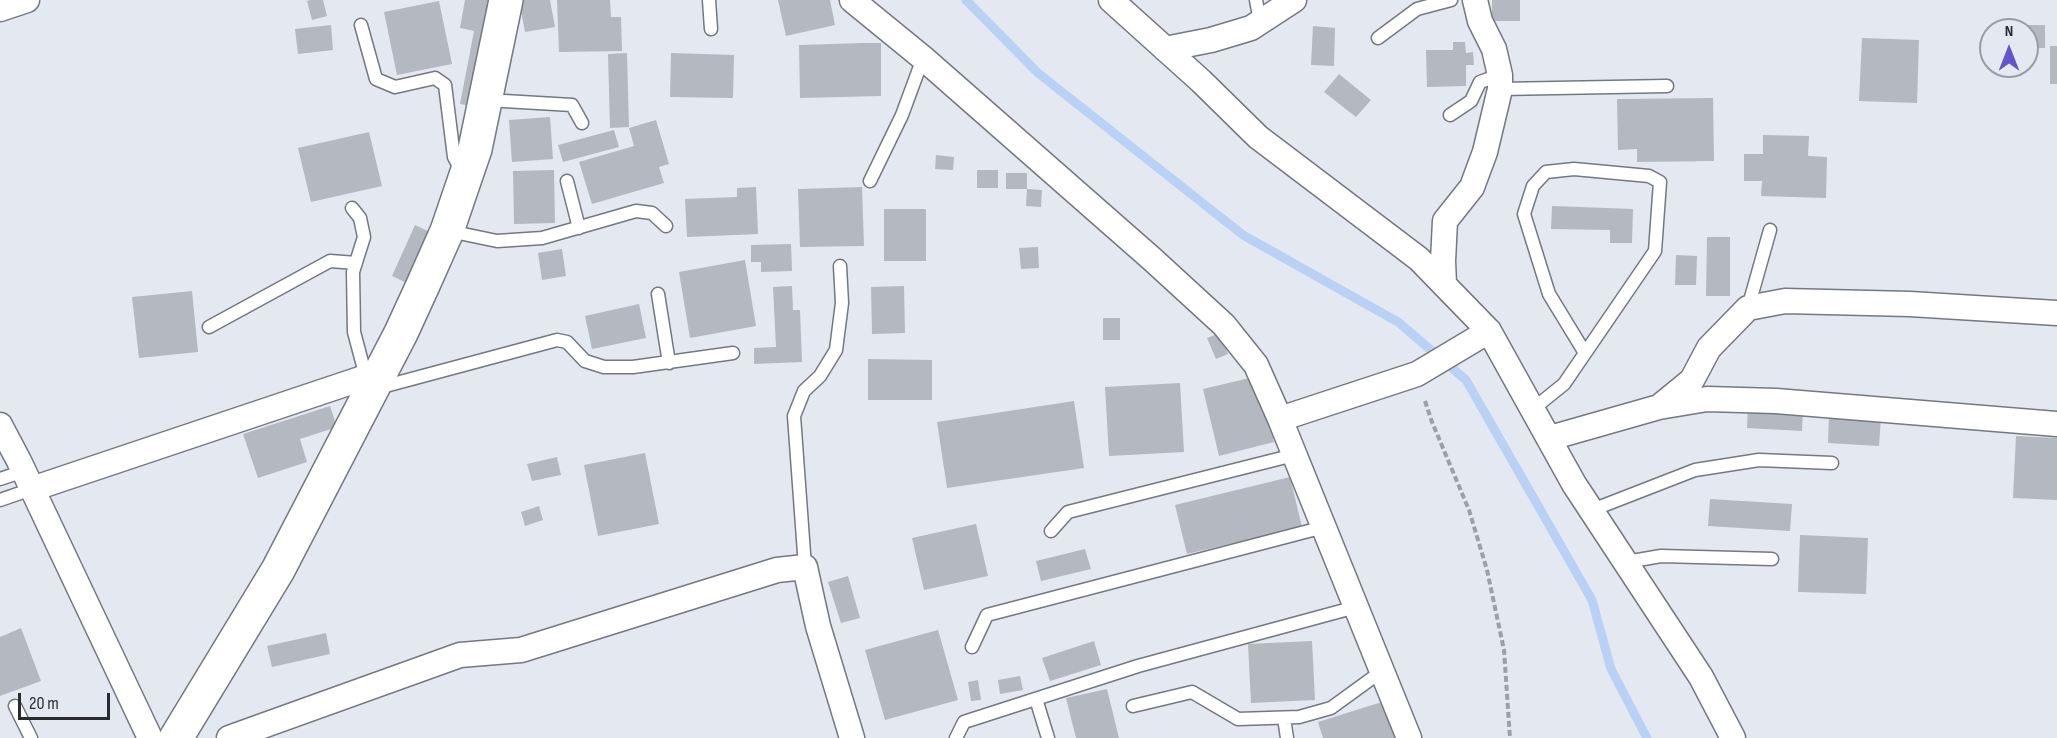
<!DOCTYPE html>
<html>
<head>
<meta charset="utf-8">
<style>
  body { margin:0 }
  #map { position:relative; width:2057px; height:738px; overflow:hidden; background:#e4e8f1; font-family:"Sofia Sans Condensed",sans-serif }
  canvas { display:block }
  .north { position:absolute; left:1979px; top:18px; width:60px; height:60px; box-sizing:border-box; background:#e4e8f1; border:2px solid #999ca3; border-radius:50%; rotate:0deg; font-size:16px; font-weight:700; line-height:24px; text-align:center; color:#292b2e }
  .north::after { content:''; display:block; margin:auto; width:21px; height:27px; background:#6654cd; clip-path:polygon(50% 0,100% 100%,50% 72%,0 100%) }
  .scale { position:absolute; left:18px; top:693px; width:92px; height:27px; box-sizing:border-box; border:3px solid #292b2e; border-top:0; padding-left:8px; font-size:18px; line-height:21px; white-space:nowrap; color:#292b2e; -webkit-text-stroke:4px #e4e8f1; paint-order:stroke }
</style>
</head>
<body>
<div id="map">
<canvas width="2057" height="738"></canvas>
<div class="north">N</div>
<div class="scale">20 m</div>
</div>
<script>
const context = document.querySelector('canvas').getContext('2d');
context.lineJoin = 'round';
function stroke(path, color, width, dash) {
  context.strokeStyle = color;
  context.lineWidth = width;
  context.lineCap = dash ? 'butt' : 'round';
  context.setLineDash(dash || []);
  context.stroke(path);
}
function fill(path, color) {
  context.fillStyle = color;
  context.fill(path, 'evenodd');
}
stroke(new Path2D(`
  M966,0L1038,73L1243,235L1398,322L1466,380L1592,600L1611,669L1647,738`), '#bad1f6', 9);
fill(new Path2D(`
  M310,0H323L327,16L312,20L307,1Z
  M465,0H497L477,107L460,104L474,31L460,28Z
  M519,0H550L555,27L525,32Z
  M557,0H610L611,17H621L622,51L559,52Z
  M778,0H830L835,25L786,36Z
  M1492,0H1520V21H1492Z
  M439,1L452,64L397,75L384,12Z
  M331,25L333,50L298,54L295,29Z
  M2000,25H2045V48H2027V30H2000Z
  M1313,26L1335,28L1334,66L1311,65Z
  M1862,38L1919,40L1917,103L1859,101Z
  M1453,42H1465L1466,53L1473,52L1474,65H1466V86L1427,87L1426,50H1453Z
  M863,43H881V96L800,98L799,45Z
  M2050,46H2057V84H2050Z
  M627,53L629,127L610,128L608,54Z
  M671,53L734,55L733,98L670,97Z
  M1339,74L1371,100L1356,117L1324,92Z
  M1713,98L1714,161L1637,162V149L1618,150L1617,99Z
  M550,117L553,159L512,162L509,120Z
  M656,120L669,164L659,167L664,183L592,204L579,162L634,146L629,128Z
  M614,130L619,147L563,162L558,145Z
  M369,132L382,186L311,202L298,148Z
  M1763,135L1809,136L1808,156L1827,157L1826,198L1761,196L1762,181H1744V154H1763Z
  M936,155L954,157L953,170L935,169Z
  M554,170L555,223L514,224L513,171Z
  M977,170H998V188H977Z
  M1006,173H1027V189H1006Z
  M756,187L758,234L687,237L685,199L737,197V188Z
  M862,187L864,246L800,247L798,189Z
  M1027,189L1042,190L1041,207L1026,206Z
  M1552,206L1633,209L1632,243H1610V230L1551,229Z
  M884,209H926V261H884Z
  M415,225L432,233L409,284L392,276Z
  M1707,237H1730V296H1706Z
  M791,244L792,271L761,272V262H751V245Z
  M1038,247L1039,268L1021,269L1019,248Z
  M562,249L566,276L542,280L538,253Z
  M1676,255L1697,256L1696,285H1675Z
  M745,260L756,326L690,338L679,272Z
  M792,286L793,310H800L802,362L754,364V348L776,347L773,287Z
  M904,286L905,333L872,334L871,287Z
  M192,291L198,352L139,358L132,297Z
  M639,304L646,338L592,349L585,316Z
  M1103,318H1120V340H1103Z
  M1220,333L1228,354L1216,359L1207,338Z
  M868,359L932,360V400H868Z
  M1258,376L1274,442L1219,456L1203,389Z
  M1180,383L1184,452L1109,456L1105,387Z
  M1074,401L1084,468L947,488L937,422Z
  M330,406L337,427L300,439L307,462L258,478L243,434Z
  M1748,406L1803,409L1802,431L1747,428Z
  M1829,415L1881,417L1879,446L1828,443Z
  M2016,436L2057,438V500L2013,498Z
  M645,453L659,524L598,536L584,465Z
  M557,457L561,475L532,481L527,464Z
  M1290,477L1302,527L1187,554L1175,505Z
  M1710,499L1792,504L1790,531L1708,526Z
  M539,506L543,520L525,526L521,512Z
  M976,524L988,576L924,590L912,538Z
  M1800,535L1868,538L1866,594L1798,592Z
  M1085,549L1091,569L1041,581L1036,561Z
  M848,576L860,618L841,623L828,582Z
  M21,628L41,681L0,696V637Z
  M938,630L958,700L885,720L865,650Z
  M326,633L330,654L272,667L267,646Z
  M1094,641L1101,665L1050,681L1042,658Z
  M1312,641L1315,700L1251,703L1248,644Z
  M1020,676L1023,690L1000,694L998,680Z
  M978,680L981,700L971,701L968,682Z
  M1107,689L1119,738H1076L1066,698Z
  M1385,701L1396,738H1323L1318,722Z`), '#b4b8c0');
const lane = new Path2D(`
  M709,0L711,29
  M1256,0L1260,22
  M361,25L376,79L395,87L435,78L445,85L454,157L462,172
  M1378,38L1417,9L1451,0
  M1500,89L1667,86
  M487,100L572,105L582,123
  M1450,115L1471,101L1480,82L1500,75
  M567,181L579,228
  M870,181L902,115L923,58
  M352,208L360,218L364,237L353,272L354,332L366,377
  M449,231L497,241L542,238L636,211L652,213L666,226
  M658,294L669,363
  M1748,308L1770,230
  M209,327L330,261L356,263
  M378,388L557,340L567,342L585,361L604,367H633L733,353
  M1533,409L1564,384L1655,251L1660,182L1649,176L1574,169L1546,172L1533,186L1524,214L1549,294L1585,353
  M0,479L24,471
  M0,500L32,489
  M1592,510L1695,470L1759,460L1832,463
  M1051,531L1068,512L1294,455
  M1626,562L1661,556L1772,559
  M805,567L794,416L804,391L820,376L836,350L842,303L840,266
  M972,647L987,615L1324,527
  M1036,699L1048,738
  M15,706L31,738
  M1133,706L1192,692L1238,719L1299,717L1331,708L1382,671
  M1284,718L1287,738
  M956,738L964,722L1138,666L1356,607`);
const street = new Path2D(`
  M852,0L923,58L1152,259L1224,325L1256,365L1280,419L1409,738
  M1111,0L1201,81L1258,137L1419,259L1489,331L1574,484L1701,677L1733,738
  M0,9L27,0
  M1165,49L1211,40L1251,28L1294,0
  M1444,284L1443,261L1445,221L1472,187L1485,152L1500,89V75L1494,49L1480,21L1475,0
  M1659,407L1707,399L1776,401L2057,424
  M1280,419L1417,374L1489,331
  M0,425L19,461L150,738
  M1550,438L1659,407L1692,380L1709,348L1748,308L1785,301L1910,304L2057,313
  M32,489L381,372
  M229,738L460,655L521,650L777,570L805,567L818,626L852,738`);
const secondary = new Path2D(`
  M176,738L278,570L401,333L423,285L447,231L475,149L506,0`);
stroke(lane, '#747880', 15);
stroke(street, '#747880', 27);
stroke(secondary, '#747880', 36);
stroke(new Path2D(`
  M1425,401L1432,422L1469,510L1487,570L1504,650L1510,738`), '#9c9fa6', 4, [6, 3]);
stroke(lane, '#fff', 12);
stroke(street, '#fff', 24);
stroke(secondary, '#fff', 33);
</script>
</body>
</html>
